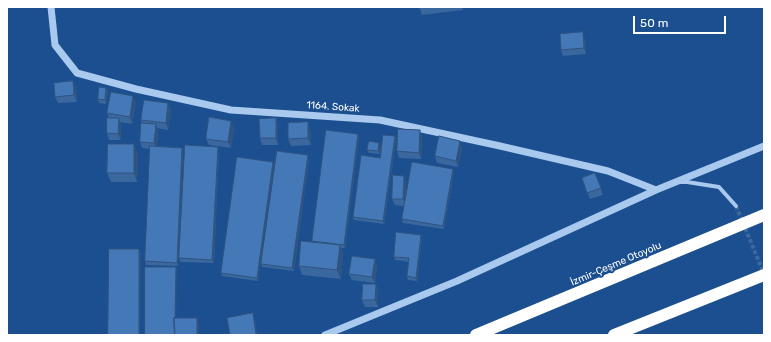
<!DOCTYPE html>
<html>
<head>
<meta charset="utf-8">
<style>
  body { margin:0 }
  #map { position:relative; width:771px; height:342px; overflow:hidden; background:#1b4f8f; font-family:Rubik,sans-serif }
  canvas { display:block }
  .frame { position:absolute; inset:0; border:8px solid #fff; pointer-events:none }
  .scale { position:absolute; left:633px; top:16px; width:93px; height:18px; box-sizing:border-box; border:2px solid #fff; border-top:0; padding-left:5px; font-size:12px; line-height:14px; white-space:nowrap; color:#fff; -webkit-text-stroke:3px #1b4f8f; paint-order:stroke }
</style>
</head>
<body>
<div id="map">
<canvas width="771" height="342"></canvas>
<div class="frame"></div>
<div class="scale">50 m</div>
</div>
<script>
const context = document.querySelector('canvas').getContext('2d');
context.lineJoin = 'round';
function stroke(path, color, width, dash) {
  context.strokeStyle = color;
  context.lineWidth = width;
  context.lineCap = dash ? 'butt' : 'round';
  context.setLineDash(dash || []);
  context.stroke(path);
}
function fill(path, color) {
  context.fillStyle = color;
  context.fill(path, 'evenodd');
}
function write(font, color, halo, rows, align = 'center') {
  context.font = font + ' Rubik,sans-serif';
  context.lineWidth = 4;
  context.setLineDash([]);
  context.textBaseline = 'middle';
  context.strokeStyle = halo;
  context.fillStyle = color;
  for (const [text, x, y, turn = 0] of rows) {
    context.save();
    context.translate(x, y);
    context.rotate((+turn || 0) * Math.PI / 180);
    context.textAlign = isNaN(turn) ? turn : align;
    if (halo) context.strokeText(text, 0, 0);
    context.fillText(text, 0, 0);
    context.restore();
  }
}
stroke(new Path2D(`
  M736,206L764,274`), '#3d69a0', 4, [4, 2]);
stroke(new Path2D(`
  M681,182H687L719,187L736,206`), '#a9c9ee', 4);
stroke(new Path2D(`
  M51,7L55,45L77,73L136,89L231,110L380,120L500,146L608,171L656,190
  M325,335L457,281L656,190L764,146`), '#a9c9ee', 7);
stroke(new Path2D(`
  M476,335L764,215
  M614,335L764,275`), '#fff', 12);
fill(new Path2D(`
  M419,7H462L463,10L422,15Z
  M585,39L586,54L563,56L561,50Z
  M76,88L77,102L58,103L55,97Z
  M108,91L106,104L99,103L98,99Z
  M136,102L132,124L120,122L121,125V140H109L107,133L109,118L107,113Z
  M171,110L168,130L157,128L158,131L157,146L182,148L183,151L178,266L146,265L145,261L150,149L142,148L140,142L142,123L141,120Z
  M278,125V145H262L260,138Z
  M234,127L231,148L209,145L206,139Z
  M310,129L311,145L291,146L288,139Z
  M358,134L359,138L345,248H341L343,254L341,279L302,275L299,266L313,242L312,241Z
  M395,136L396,140L384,224L354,220L353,217L380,158Z
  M422,136L421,159L399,158L397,151Z
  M381,146L380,154L369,153L367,150Z
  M462,147L458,167L437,163L435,156Z
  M219,150L214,263L181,262L179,258Z
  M138,154L137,182H111L107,173Z
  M309,159L294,271L262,267L261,264Z
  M273,162L274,166L258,281L222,276L221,273Z
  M453,169L454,172L444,229L403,223L402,219L404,206L395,205L392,199L406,182L405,200Z
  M595,173L603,195L590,199L582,178Z
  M422,238L417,281L408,280L407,276L409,262L395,260L394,257Z
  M375,259L377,265L375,283L352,280L349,274Z
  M378,291V307H365L362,300Z`), '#3a679d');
fill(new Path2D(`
  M583,32L585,39L586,54L584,48Z
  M73,81L76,88L77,102L74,95Z
  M106,88L108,91L106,104L105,100Z
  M133,96L136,102L132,124L130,117Z
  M168,103L171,110L168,130L166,123Z
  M119,118L121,125V140L118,134Z
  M276,118L278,125V145L276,138Z
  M231,121L234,127L231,148L228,142Z
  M308,122L310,129L311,145L308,138Z
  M156,124L158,131L157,149L154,143Z
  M420,130L422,136L421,159L419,153Z
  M358,134L359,138L345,248L344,245Z
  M395,136L396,140L384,224L383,221Z
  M460,141L462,147L458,167L456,161Z
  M379,143L381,146L380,154L378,151Z
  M134,144L138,154L137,182L134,173Z
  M218,147L219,150L214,263L212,260Z
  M182,148L183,151L178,266L177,263Z
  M308,155L309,159L294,271L292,268Z
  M273,162L274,166L258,281L257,278Z
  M453,169L454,172L444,229L443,226Z
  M404,176L406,182L405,206L403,199Z
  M421,235L422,238L417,281L416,278Z
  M340,245L343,254L341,279L337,270Z
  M139,249L141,252L140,335H139Z
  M375,259L377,265L375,283L372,277Z
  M176,267L177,270L176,335H175Z
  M376,284L378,291V307L375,300Z
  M253,313L255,320L258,335H256Z
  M197,318L199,324V335H197Z`), '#305480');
const building = new Path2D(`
  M583,32L584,48L561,50L560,34Z
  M73,81L74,95L55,97L54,83Z
  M99,87L106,88L105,100L98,99Z
  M111,92L133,96L130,117L107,113Z
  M144,100L168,103L166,123L141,120Z
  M209,117L231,121L228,142L206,139Z
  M107,118H119L118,134L107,133Z
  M276,118V138H260L259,119Z
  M308,122V138L288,139V123Z
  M141,123L156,124L154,143L140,142Z
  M398,129L420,130L419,153L397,151Z
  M326,130L358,134L344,245L312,241Z
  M383,135L395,136L383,221L353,217L361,155L380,158Z
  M439,136L460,141L456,161L435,156Z
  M369,141L379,143L378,151L367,150Z
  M108,144H134V173H107Z
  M185,145L218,147L212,260L179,258Z
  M150,146L182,148L177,263L145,261Z
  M277,151L308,155L292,268L261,264Z
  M237,157L273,162L257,278L221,273Z
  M412,162L453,169L443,226L402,219Z
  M595,173L601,188L587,193L582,178Z
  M393,175L404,176L403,199H392Z
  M396,232L421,235L416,278L407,276L409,258L394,257Z
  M301,241L340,245L337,270L299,266Z
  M109,249H139V335H108Z
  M352,256L375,259L372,277L349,274Z
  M145,267H176L175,318H174L175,335H145Z
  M363,284H376L375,300H362Z
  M253,313L256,335H230L227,318Z
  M174,318H197V335H175Z`);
fill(building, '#4478b7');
stroke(building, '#305480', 1);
write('10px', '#fff', '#1b4f8f', [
  ["1164. Sokak",333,107,4],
  ["İzmir-Çeşme Otoyolu",616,264,-23]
]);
</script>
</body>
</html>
